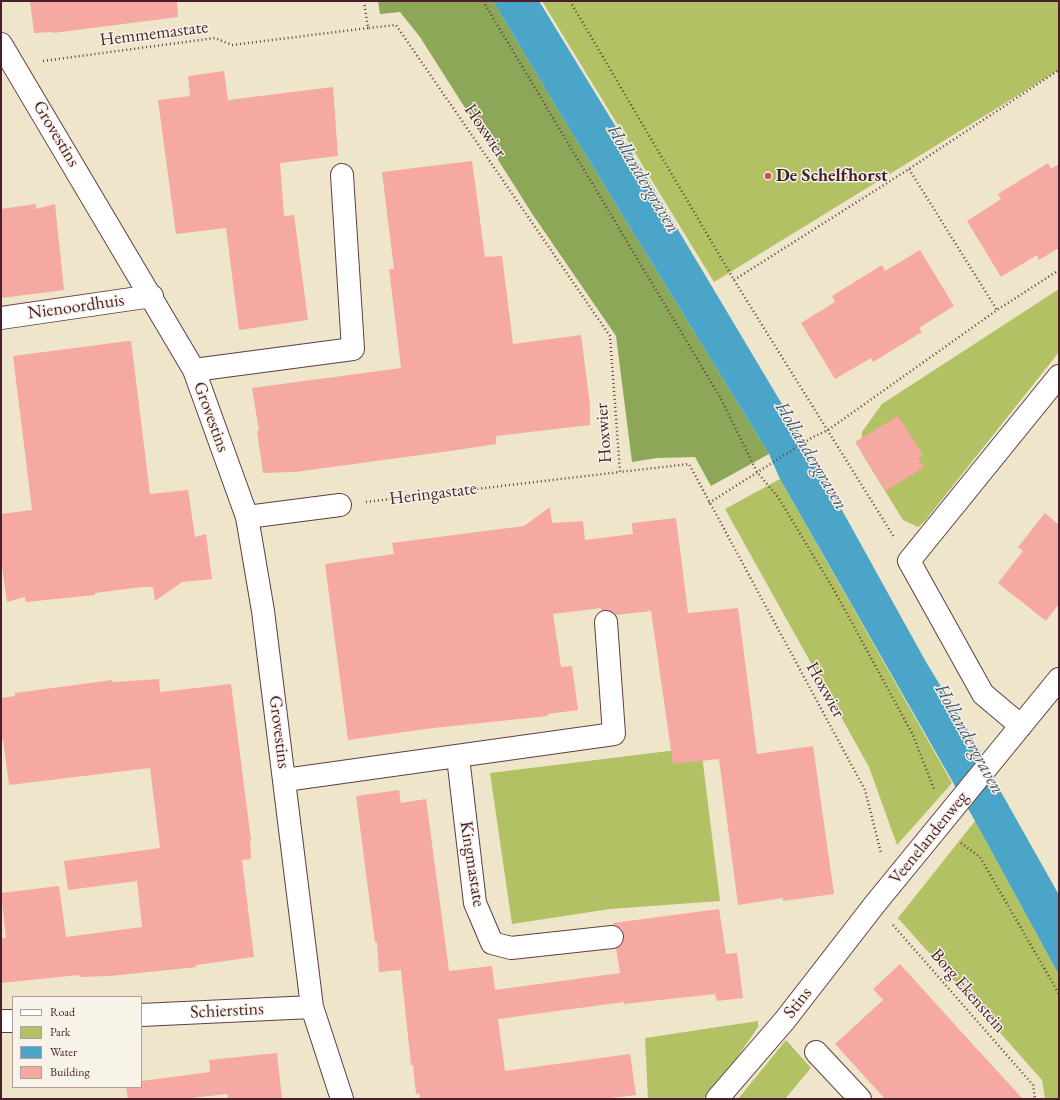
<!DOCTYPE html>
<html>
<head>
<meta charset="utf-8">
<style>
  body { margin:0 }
  #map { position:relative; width:1060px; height:1100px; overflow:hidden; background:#efe5ca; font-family:"EB Garamond",serif }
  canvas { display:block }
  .frame { position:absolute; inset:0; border:2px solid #4a1f2b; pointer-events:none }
  .legend { position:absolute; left:12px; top:996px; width:130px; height:92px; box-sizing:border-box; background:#f7f3e8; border:1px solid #b29e9c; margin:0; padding:5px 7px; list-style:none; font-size:12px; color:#4a1f2b }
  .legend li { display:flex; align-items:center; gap:8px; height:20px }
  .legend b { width:20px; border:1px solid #b29e9c }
</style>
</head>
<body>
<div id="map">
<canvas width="1060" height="1100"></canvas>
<div class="frame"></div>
<ul class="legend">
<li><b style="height:5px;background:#fff"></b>Road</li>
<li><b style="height:11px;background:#b2c163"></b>Park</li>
<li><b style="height:11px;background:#4ba5c9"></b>Water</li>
<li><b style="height:11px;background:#f5a9a2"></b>Building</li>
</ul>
</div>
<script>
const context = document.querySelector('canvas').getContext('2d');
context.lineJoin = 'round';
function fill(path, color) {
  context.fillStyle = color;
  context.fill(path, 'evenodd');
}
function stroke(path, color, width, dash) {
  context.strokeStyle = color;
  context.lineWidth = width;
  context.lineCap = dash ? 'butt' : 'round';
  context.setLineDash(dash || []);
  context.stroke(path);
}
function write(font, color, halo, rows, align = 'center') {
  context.font = font + ' "EB Garamond",serif';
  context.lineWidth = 3;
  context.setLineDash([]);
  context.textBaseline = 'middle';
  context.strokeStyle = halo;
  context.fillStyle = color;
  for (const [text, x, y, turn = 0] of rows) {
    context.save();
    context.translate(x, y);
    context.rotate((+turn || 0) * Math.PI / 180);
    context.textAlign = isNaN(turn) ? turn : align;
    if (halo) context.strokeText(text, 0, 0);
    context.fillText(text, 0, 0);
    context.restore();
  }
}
fill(new Path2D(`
  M542,1H1059V70L714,282Z
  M1059,289V352L924,522L918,527L903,520L861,452L862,432L882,404Z
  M780,479L952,783L897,845L869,767L725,509Z
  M701,747L720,901L610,909L512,924L490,773Z
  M975,821L1059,975V1099H1045L1042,1080L898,918Z
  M758,1021V1027L726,1074L703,1099H648L645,1038Z
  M786,1040L811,1068L785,1099H738Z`), '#b2c163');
fill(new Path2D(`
  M378,1H493L558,110L769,454L711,486L695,457L657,458L632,462L616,336L533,215L420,37L400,12L380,14Z`), '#8da759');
fill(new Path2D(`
  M493,1H539L652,186L801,436L926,662L979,749L1001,792L1059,895V975L975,821L780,479L769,454L558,110Z`), '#4ba5c9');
fill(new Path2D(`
  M30,1H177L178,17L53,33V32L34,33Z
  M224,71L228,100L333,87L338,156L280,163L284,216L294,215L308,320L239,330L226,228L176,234L158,100L190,96L188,76Z
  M472,161L485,257L502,256L513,344L581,335L590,405V425L496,436V444L457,450L295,472L263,473L257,431H259L252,388L401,368L389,269H394L382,172Z
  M1048,163L1051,169L1059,164V248L1039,260L1037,255L1001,277L967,221L1001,199L998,194Z
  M36,204V209L55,204L64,290L1,298V209Z
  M920,250L954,306L919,328L922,332L873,362L871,358L835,379L801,323L835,302L832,296L882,265L885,271Z
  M128,341H131L150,494L188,490L195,537L206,534L212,579L182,582L155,601L153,587H142L95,593V595L26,602L25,597L7,602L1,559V514L32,510L13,356Z
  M898,416L923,455L918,458L924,467L886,491L855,442Z
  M550,507L552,523L583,521L585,540L633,534L632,523L676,518L688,613L738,608L757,754L813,746L834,894L783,901V898L738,905L719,759L673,764L651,611L616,615L611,611H601V608L553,614L561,667L572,666L578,710L548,714V716L433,728L348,740L325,564L394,554L392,543L524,526Z
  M1045,513L1059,525V604L1046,621L998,583L1023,551L1018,547Z
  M159,679L160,692L231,684L251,840H250L251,859L242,860L254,957L196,965L197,967L110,976L79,977V975L1,983V938H6L1,893L59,886L66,937L142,927L137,881L68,890L64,861L160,848L150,768L9,785L3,739H1V698L15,696V693L112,680L113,682Z
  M399,790L401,803L426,799L449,971L492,966L495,990L620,973L616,948L623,942L624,935L622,929L613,925V923L719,909L726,954L737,953L743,998L717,1001L715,994L624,1004V1002L498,1019L505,1071L630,1054L636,1095L603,1099H420L419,1093L416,1094L413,1065H411L401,970L379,972L377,942H375L356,796Z
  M900,964L976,1048L1023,1099H885L835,1044L883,1000L873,989Z
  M277,1053L282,1099H228L227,1094L182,1099H128L126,1087H141V1081L210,1072L209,1060Z`), '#f5a9a2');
const minor = new Path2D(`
  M1,44L194,370L247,517L263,611L312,1007L342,1099
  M1,318L152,296
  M194,370L353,349L342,175
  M247,517L340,505
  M1021,726L983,694L909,561L1059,376
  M458,757L475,903L492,943L511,948L612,937
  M285,780L614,734L606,622
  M141,1015L312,1007
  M1,1021H13
  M816,1052L860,1099
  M717,1099L785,1020L875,904L1059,679`);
stroke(minor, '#633d43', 24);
stroke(new Path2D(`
  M364,1L368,28L396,25L610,336L620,472L689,464L865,790L881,853
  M483,1L720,397L757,472L778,497L834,590L913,735L934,789
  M570,1L734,280L894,537
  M43,61L215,38L232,45L368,28
  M909,169L997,310
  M734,280L909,169L1059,70
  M366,502L620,472
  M709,503L813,437L828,430L997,310L1059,270
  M961,843L980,857L1059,994
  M893,925L1033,1085L1035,1099`), '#633d43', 2.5, [1, 3]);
stroke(minor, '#fff', 22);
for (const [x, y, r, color] of [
  [768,176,4,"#d1495b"]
]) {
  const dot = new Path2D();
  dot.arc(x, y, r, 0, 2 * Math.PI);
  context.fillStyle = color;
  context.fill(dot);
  stroke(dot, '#f7f3e8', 1.5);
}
write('18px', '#4a1f2b', '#f7f3e8', [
  ["Hemmemastate",154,34,-7],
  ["Hoxwier",485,131,56],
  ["Grovestins",56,134,59],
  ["Nienoordhuis",76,307,-8],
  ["Grovestins",211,417,70],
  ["Hoxwier",604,433,-94],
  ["Heringastate",433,494,-7],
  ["Hoxwier",825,690,61],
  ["Grovestins",279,732,83],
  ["Veenelandenweg",929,838,-51],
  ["Kingmastate",472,864,81],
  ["Borg Ekenstein",968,991,49],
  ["Stins",798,1003,-52],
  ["Schierstins",227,1011,-3]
]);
write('bold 18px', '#4a1f2b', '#f7f3e8', [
  ["De Schelfhorst",776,176]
], 'left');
write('italic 19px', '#4a556a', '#f7f3e8', [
  ["Hollandergraven",643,179,59],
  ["Hollandergraven",811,456,59],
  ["Hollandergraven",969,739,61]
]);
</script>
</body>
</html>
